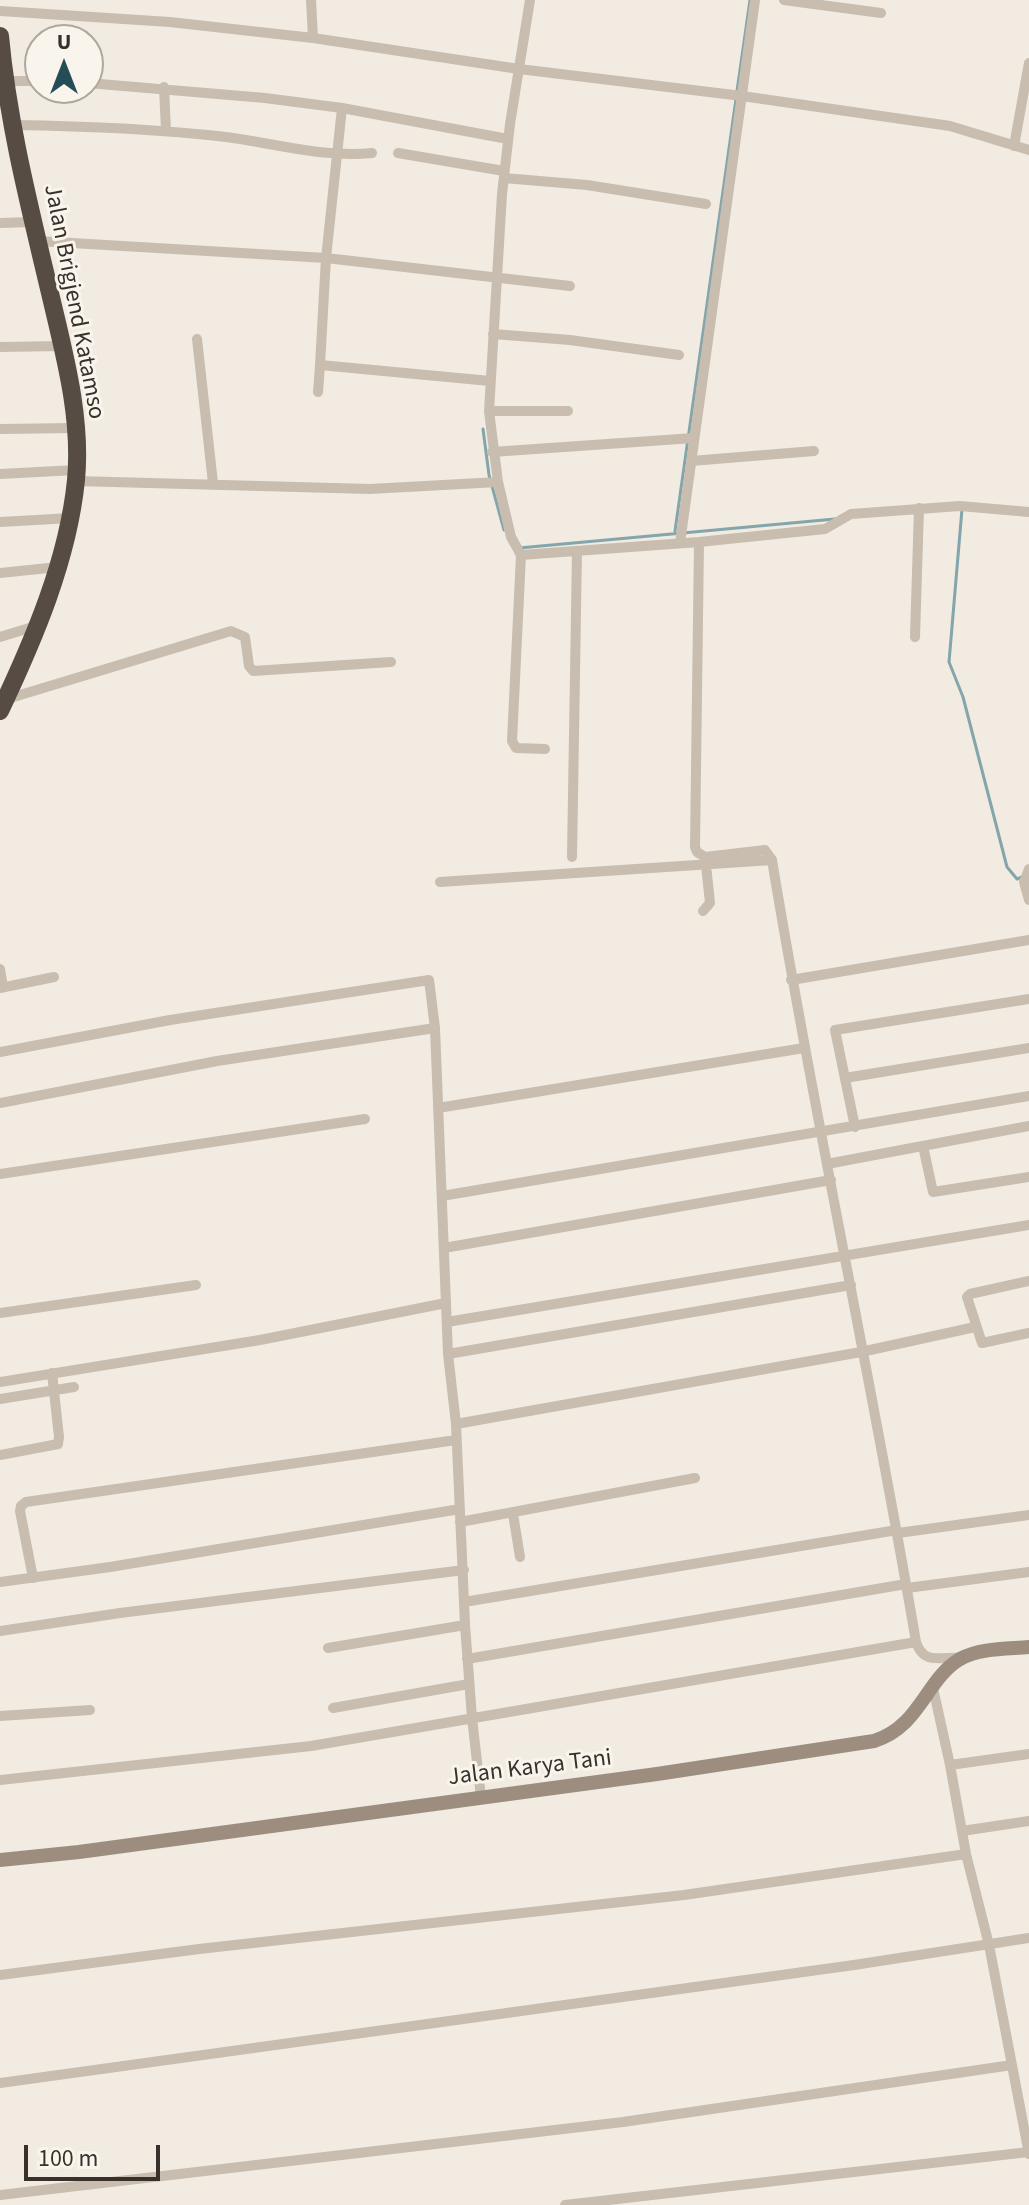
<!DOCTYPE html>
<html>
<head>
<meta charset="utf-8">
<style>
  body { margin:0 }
  #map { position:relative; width:1029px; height:2205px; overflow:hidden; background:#f1ebe1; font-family:"Source Sans 3",sans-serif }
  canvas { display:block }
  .north { position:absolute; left:24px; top:24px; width:80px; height:80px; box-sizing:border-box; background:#f9f5ed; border:2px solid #aca79f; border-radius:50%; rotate:0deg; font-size:22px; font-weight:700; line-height:32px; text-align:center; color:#38312b }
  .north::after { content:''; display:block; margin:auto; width:28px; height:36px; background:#254d55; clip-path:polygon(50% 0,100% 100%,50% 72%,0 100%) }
  .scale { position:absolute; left:24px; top:2145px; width:136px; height:36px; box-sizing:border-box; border:4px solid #38312b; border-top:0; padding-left:10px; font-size:24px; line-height:28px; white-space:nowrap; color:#38312b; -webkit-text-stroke:6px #f9f5ed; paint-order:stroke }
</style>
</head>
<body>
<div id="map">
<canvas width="1029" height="2205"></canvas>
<div class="north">U</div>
<div class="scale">100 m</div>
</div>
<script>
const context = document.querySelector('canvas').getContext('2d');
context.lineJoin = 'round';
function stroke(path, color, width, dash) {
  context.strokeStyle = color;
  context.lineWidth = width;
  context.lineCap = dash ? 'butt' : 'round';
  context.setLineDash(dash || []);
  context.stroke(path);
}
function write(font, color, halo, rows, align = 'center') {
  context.font = font + ' "Source Sans 3",sans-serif';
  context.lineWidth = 6;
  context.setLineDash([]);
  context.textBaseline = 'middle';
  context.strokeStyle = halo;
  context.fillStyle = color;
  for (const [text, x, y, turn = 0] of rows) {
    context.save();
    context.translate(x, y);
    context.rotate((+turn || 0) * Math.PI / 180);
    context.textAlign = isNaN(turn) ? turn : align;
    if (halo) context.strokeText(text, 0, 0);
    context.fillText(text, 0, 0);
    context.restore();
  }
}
stroke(new Path2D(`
  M737,91L750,0
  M483,429L489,475L504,530
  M962,509L949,662L963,697L1007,867L1017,879L1022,877
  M675,531L736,99
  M519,548L835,519`), '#83a5ab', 3);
stroke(new Path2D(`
  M311,0L313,38
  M530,0L510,124L502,194L489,411L498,482L511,537L521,555L699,542L825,529L851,514L960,506L1029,512
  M784,0L881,13
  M0,11L170,22L313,38L519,69L742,96L950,126L1029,150
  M5,81H40
  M88,83L265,98L342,108L326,258L320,365L490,381
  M164,87L166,131
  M342,108L508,139
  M13,125C85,126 156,129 226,137C274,143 323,158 372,153
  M1014,146L1029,63
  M398,153L504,171
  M504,178L587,185L706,204
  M0,223L34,222
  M38,241L326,258L570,286
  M493,334L570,340L679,355
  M197,339L213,483
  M0,347L62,346
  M318,392L320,365
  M489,411H568
  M0,429L75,428
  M492,452L694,438
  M691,461L814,451
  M0,474L76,470
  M76,481L370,489L498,482
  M0,522L71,518
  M699,542L695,847L697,852L705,857L765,850L772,860
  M680,543L755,0
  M521,555L512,741L516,748L545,749
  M0,573L58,567
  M0,637L36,626
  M915,637L919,508
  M7,699L231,631L245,637L249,666L253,671L391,662
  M572,857L577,551
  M1029,869L1024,882L1029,900
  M440,882L772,860C815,1122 872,1381 916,1642
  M703,911L710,903L706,865
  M0,969L3,987
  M791,980L1029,940
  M0,988L54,977
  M0,1052L170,1020L429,980L435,1028L448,1354L456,1424L464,1602
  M845,1078L1029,1048
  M0,1103L217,1061L435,1028
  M438,1108L804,1048
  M855,1127L835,1030L1029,999
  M923,1146L933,1192L1029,1177
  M827,1164L1029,1126
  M0,1174L365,1119
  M442,1196L1029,1096
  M444,1248L831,1180
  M1029,1281L970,1294L967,1297L982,1343L1029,1333
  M0,1313L196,1285
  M447,1322L1029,1225
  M448,1354L851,1285
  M0,1382L260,1340L446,1303
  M0,1399L74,1387
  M456,1424L861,1352L975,1327
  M0,1455L58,1444L59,1437L52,1373
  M513,1514L520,1557
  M460,1522L695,1478
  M898,1533L1029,1515
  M33,1578L20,1511L21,1506L26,1502L456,1440
  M0,1582L110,1567L460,1509
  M907,1588L1029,1572
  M465,1625L464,1602L897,1530
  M0,1631L120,1613L464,1570
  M328,1648L465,1625L472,1718L481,1797
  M467,1659L906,1584
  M933,1688L950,1765L966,1854L989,1945L1029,2154
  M333,1708L469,1684
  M0,1716L90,1710
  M950,1765L1029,1754
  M0,1780L311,1746L916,1642C924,1666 941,1656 961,1658
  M962,1831L1029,1821
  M0,1975L199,1949L684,1895L966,1854
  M0,2083L854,1965L1029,1938
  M0,2195L623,2122L1012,2065
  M565,2205L1029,2152`), '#c8bdae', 10);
stroke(new Path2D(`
  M0,1860L79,1852L657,1774L874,1741C920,1727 926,1679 960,1659C980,1648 1007,1649 1029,1647`), '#9c8d7f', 14);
stroke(new Path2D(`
  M0,36C8,123 30,208 50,293C64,353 82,417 76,480C68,560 34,639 0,711`), '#574c44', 18);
write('24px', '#38312b', '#f9f5ed', [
  ["Jalan Brigjend Katamso",73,302,79],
  ["Jalan Karya Tani",530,1769,-7]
]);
</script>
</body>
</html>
